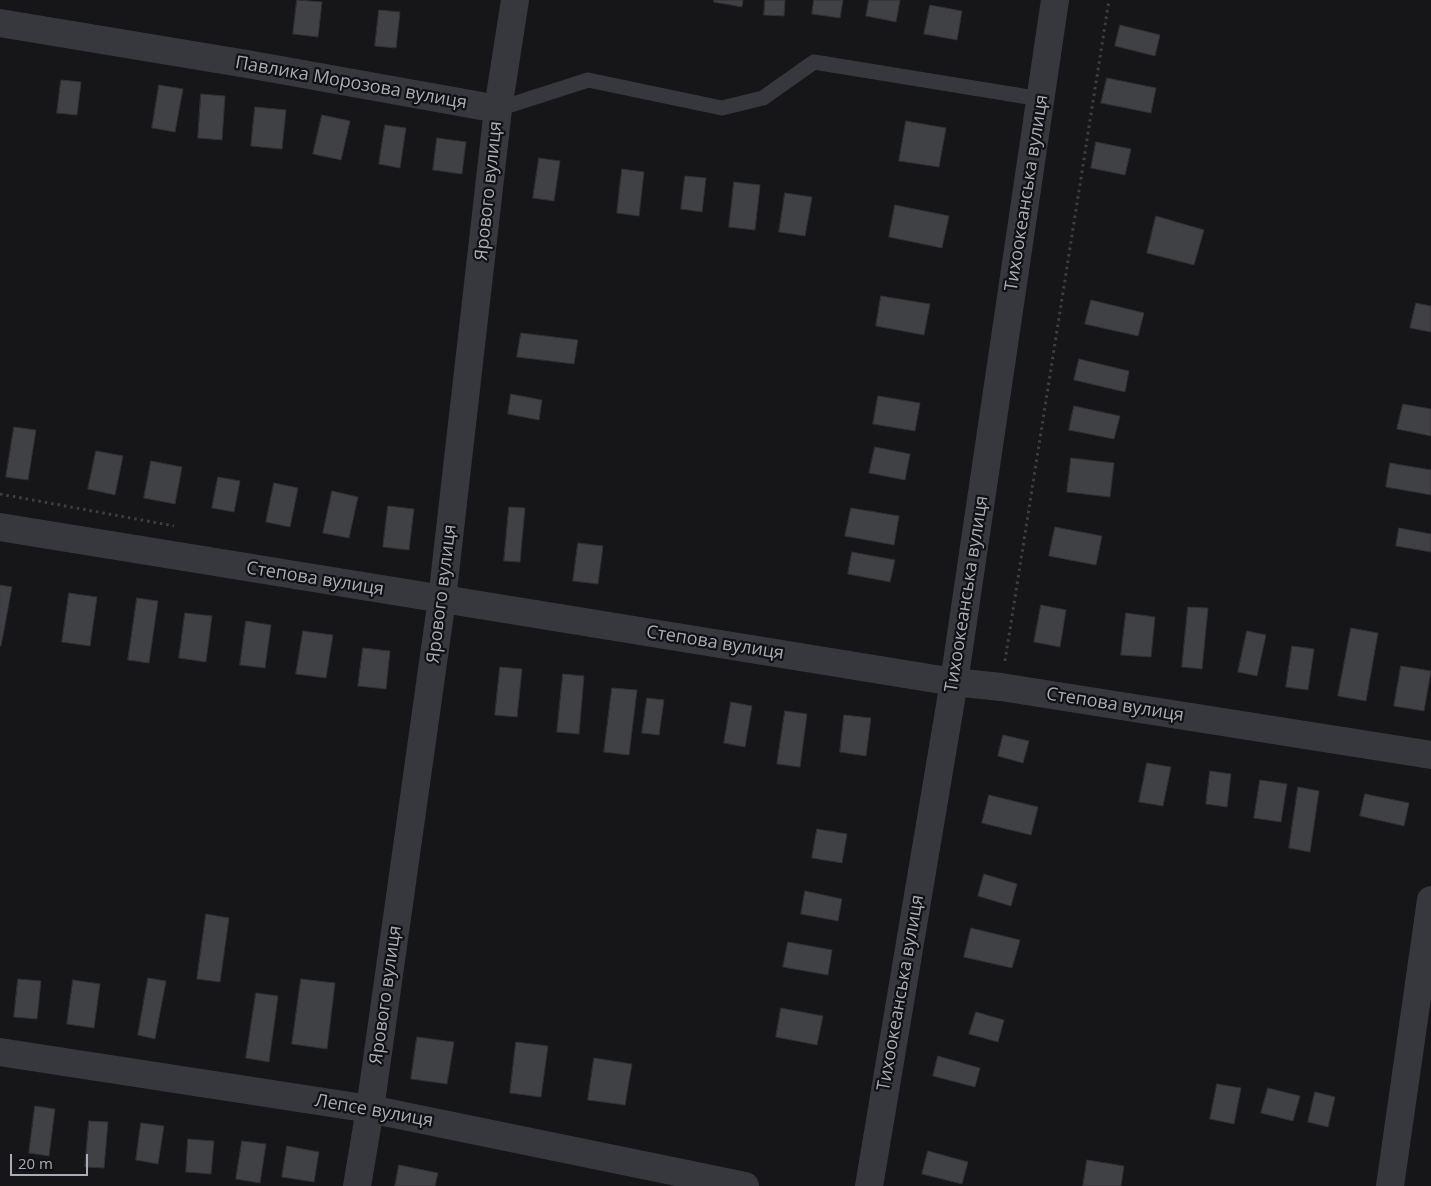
<!DOCTYPE html>
<html>
<head>
<meta charset="utf-8">
<style>
  body { margin:0 }
  #map { position:relative; width:1431px; height:1186px; overflow:hidden; background:#161618; font-family:"Open Sans",sans-serif }
  canvas { display:block }
  .scale { position:absolute; left:10px; top:1154px; width:78px; height:22px; box-sizing:border-box; border:2px solid #a8adb8; border-top:0; padding-left:6px; font-size:15px; line-height:18px; white-space:nowrap; color:#a8adb8; -webkit-text-stroke:4px #111113; paint-order:stroke }
</style>
</head>
<body>
<div id="map">
<canvas width="1431" height="1186"></canvas>
<div class="scale">20 m</div>
</div>
<script>
const context = document.querySelector('canvas').getContext('2d');
context.lineJoin = 'round';
function fill(path, color) {
  context.fillStyle = color;
  context.fill(path, 'evenodd');
}
function stroke(path, color, width, dash) {
  context.strokeStyle = color;
  context.lineWidth = width;
  context.lineCap = dash ? 'butt' : 'round';
  context.setLineDash(dash || []);
  context.stroke(path);
}
function write(font, color, halo, rows, align = 'center') {
  context.font = font + ' "Open Sans",sans-serif';
  context.lineWidth = 4.5;
  context.setLineDash([]);
  context.textBaseline = 'middle';
  context.strokeStyle = halo;
  context.fillStyle = color;
  for (const [text, x, y, turn = 0] of rows) {
    context.save();
    context.translate(x, y);
    context.rotate((+turn || 0) * Math.PI / 180);
    context.textAlign = isNaN(turn) ? turn : align;
    if (halo) context.strokeText(text, 0, 0);
    context.fillText(text, 0, 0);
    context.restore();
  }
}
const building = new Path2D(`
  M297,0L322,2L318,37L293,34Z
  M714,0H743L742,7L714,2Z
  M765,0H785L784,16L764,15Z
  M814,0H843L840,18L812,14Z
  M869,0H900L896,22L866,16Z
  M930,5L962,11L957,40L924,34Z
  M379,10L400,12L396,48L375,46Z
  M1120,25L1160,35L1155,56L1115,46Z
  M1107,78L1156,88L1151,113L1101,103Z
  M61,80L81,82L77,115L57,113Z
  M159,85L183,89L175,132L152,128Z
  M201,94L225,96L222,140L198,138Z
  M255,107L286,110L282,149L251,146Z
  M322,115L350,121L341,160L313,154Z
  M906,121L946,128L939,167L899,161Z
  M385,125L406,128L400,168L379,164Z
  M437,138L466,142L462,174L433,170Z
  M1096,142L1131,149L1125,175L1091,168Z
  M539,158L560,161L554,201L533,198Z
  M622,169L644,172L639,216L617,213Z
  M685,176L706,178L702,212L681,209Z
  M734,182L760,185L755,230L729,227Z
  M785,193L812,197L805,236L779,232Z
  M895,205L949,216L942,248L889,237Z
  M1156,216L1204,230L1194,265L1147,253Z
  M881,296L930,304L924,335L876,326Z
  M1091,300L1144,313L1138,336L1085,324Z
  M1416,303L1431,306V332L1410,328Z
  M521,333L578,340L574,364L517,357Z
  M1079,359L1129,371L1125,392L1074,380Z
  M511,394L542,400L539,420L508,414Z
  M878,396L920,403L915,431L873,424Z
  M1403,404L1431,409V436L1397,429Z
  M1074,406L1120,416L1114,439L1069,430Z
  M14,427L36,430L28,480L6,477Z
  M875,447L910,454L905,480L869,473Z
  M96,451L123,456L115,495L88,489Z
  M1071,458L1114,463L1110,497L1067,492Z
  M151,461L182,467L175,504L144,498Z
  M1390,463L1431,470V495L1386,487Z
  M218,477L240,481L234,512L212,508Z
  M274,483L298,488L290,527L266,522Z
  M332,491L358,497L349,538L323,533Z
  M388,506L414,509L409,550L383,547Z
  M509,507L525,508L520,562L504,561Z
  M851,508L899,516L894,545L845,536Z
  M1055,527L1102,536L1096,565L1049,556Z
  M1399,528L1431,534V552L1396,546Z
  M578,543L603,546L598,584L573,581Z
  M852,552L895,560L890,582L848,574Z
  M0,585L12,587L1,646H0Z
  M69,593L97,597L90,646L62,642Z
  M137,598L158,601L149,663L128,660Z
  M1041,605L1066,610L1060,647L1034,642Z
  M1188,607L1208,608L1202,669L1182,667Z
  M185,613L212,616L206,662L179,658Z
  M1126,613L1155,617L1151,657L1121,655Z
  M246,621L271,625L265,668L240,665Z
  M1351,628L1378,633L1366,701L1338,696Z
  M303,631L333,635L326,678L296,674Z
  M1247,631L1266,635L1257,676L1238,672Z
  M1292,646L1314,649L1308,690L1286,687Z
  M363,648L390,651L386,689L358,686Z
  M1401,666L1431,671L1424,711L1394,706Z
  M500,667L522,669L517,717L495,715Z
  M563,674L584,676L579,734L557,732Z
  M612,688L637,690L629,755L604,752Z
  M647,698L664,700L659,735L642,733Z
  M731,702L752,706L745,747L724,743Z
  M785,711L807,714L800,767L777,764Z
  M844,715L871,718L866,756L840,752Z
  M1003,735L1029,741L1023,763L998,756Z
  M1147,763L1171,767L1163,806L1139,802Z
  M1210,771L1231,774L1227,807L1206,804Z
  M1260,780L1287,784L1281,822L1254,818Z
  M1298,787L1319,791L1310,852L1289,848Z
  M1365,794L1409,803L1404,826L1360,816Z
  M989,795L1038,807L1031,835L982,823Z
  M817,829L847,834L842,863L812,858Z
  M984,874L1017,884L1011,906L978,896Z
  M805,891L842,899L838,921L801,914Z
  M206,914L229,918L220,982L197,979Z
  M971,928L1020,940L1012,968L964,957Z
  M788,942L832,950L828,975L783,967Z
  M148,978L166,981L155,1039L138,1035Z
  M18,979L41,981L37,1019L14,1017Z
  M301,979L335,983L327,1049L292,1044Z
  M73,980L100,984L94,1028L67,1024Z
  M256,993L278,996L269,1062L246,1058Z
  M781,1008L823,1016L817,1045L776,1037Z
  M976,1012L1004,1020L998,1042L969,1034Z
  M417,1037L454,1042L447,1084L411,1079Z
  M516,1042L548,1046L541,1097L510,1093Z
  M938,1056L980,1068L975,1087L933,1076Z
  M594,1058L632,1064L625,1105L588,1100Z
  M1217,1084L1241,1088L1234,1124L1210,1119Z
  M1268,1088L1300,1096L1293,1121L1261,1113Z
  M1315,1092L1335,1097L1328,1127L1308,1122Z
  M35,1106L55,1109L49,1156L29,1153Z
  M89,1121L108,1122L104,1168L85,1167Z
  M141,1123L164,1126L158,1164L136,1160Z
  M188,1139L214,1141L211,1174L186,1172Z
  M242,1141L266,1144L260,1183L236,1179Z
  M287,1146L319,1152L314,1182L282,1177Z
  M928,1151L968,1162L962,1184L922,1174Z
  M1087,1160L1124,1166L1121,1186H1083Z
  M399,1165L438,1173L435,1186H395Z`);
fill(building, '#404145');
stroke(building, '#303034', 1);
stroke(new Path2D(`
  M0,494L174,526
  M1005,661L1109,0`), '#3d3f44', 3, [2.5, 4]);
stroke(new Path2D(`
  M498,109L588,80L722,108L763,98L814,62L1041,99`), '#37383d', 15);
stroke(new Path2D(`
  M0,23L247,64L498,109
  M0,527L954,682L1001,687L1431,755
  M0,1052L370,1109L745,1186
  M357,1186L370,1109L442,599L498,109L515,0
  M869,1186L954,682L1055,0
  M1390,1186L1431,900`), '#37383d', 28);
write('18px', '#a8adb8', '#111113', [
  ["Павлика Морозова вулиця",351,83,10],
  ["Ярового вулиця",489,191,-84],
  ["Тихоокеанська вулиця",1027,193,-81],
  ["Степова вулиця",315,579,9],
  ["Ярового вулиця",442,594,-83],
  ["Тихоокеанська вулиця",967,594,-81],
  ["Степова вулиця",715,643,9],
  ["Степова вулиця",1115,705,9],
  ["Тихоокеанська вулиця",901,993,-80],
  ["Ярового вулиця",386,995,-82],
  ["Лепсе вулиця",374,1111,10]
]);
</script>
</body>
</html>
